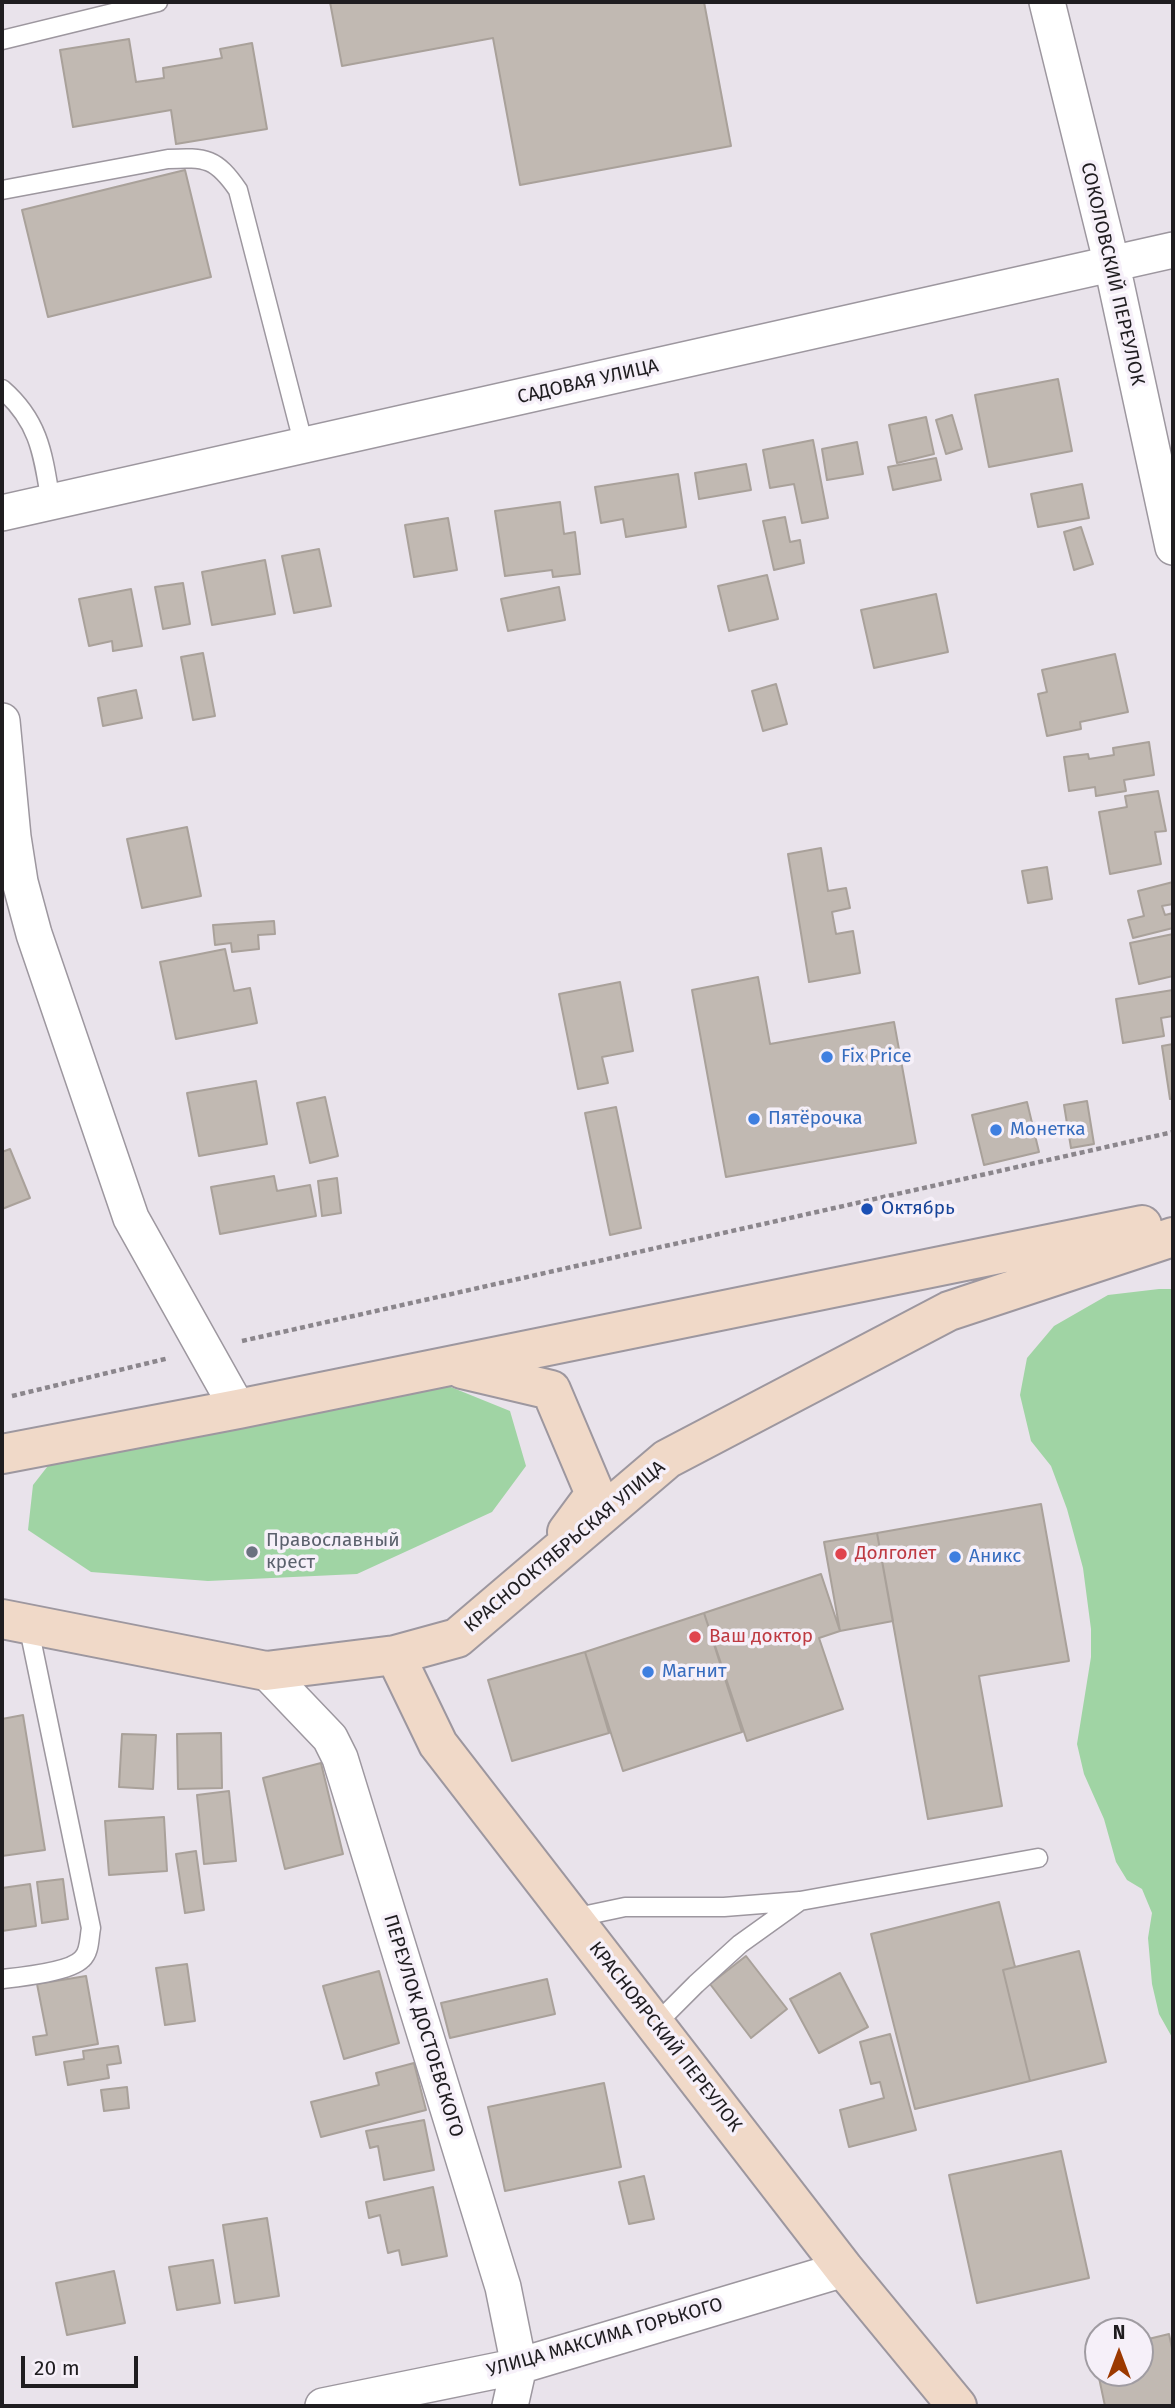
<!DOCTYPE html>
<html>
<head>
<meta charset="utf-8">
<style>
  body { margin:0 }
  #map { position:relative; width:1175px; height:2408px; overflow:hidden; background:#e9e3eb; font-family:"Fira Sans",sans-serif }
  canvas { display:block }
  .frame { position:absolute; inset:0; border:4px solid #1f1d20; pointer-events:none }
  .north { position:absolute; left:1084px; top:2317px; width:70px; height:70px; box-sizing:border-box; background:#f6f0f9; border:2px solid #a09ca2; border-radius:50%; rotate:0deg; font-size:19px; font-weight:700; line-height:28px; text-align:center; color:#1f1d20 }
  .north::after { content:''; display:block; margin:auto; width:24px; height:32px; background:#9c3900; clip-path:polygon(50% 0,100% 100%,50% 72%,0 100%) }
  .scale { position:absolute; left:21px; top:2356px; width:117px; height:32px; box-sizing:border-box; border:4px solid #1f1d20; border-top:0; padding-left:9px; font-size:21px; line-height:24px; white-space:nowrap; color:#1f1d20; -webkit-text-stroke:5px #f6f0f9; paint-order:stroke }
</style>
</head>
<body>
<div id="map">
<canvas width="1175" height="2408"></canvas>
<div class="frame"></div>
<div class="north">N</div>
<div class="scale">20 m</div>
</div>
<script>
const context = document.querySelector('canvas').getContext('2d');
context.lineJoin = 'round';
function fill(path, color) {
  context.fillStyle = color;
  context.fill(path, 'evenodd');
}
function stroke(path, color, width, dash) {
  context.strokeStyle = color;
  context.lineWidth = width;
  context.lineCap = dash ? 'butt' : 'round';
  context.setLineDash(dash || []);
  context.stroke(path);
}
function write(font, color, halo, rows, align = 'center') {
  context.font = font + ' "Fira Sans",sans-serif';
  context.lineWidth = 7;
  context.setLineDash([]);
  context.textBaseline = 'middle';
  context.strokeStyle = halo;
  context.fillStyle = color;
  for (const [text, x, y, turn = 0] of rows) {
    context.save();
    context.translate(x, y);
    context.rotate((+turn || 0) * Math.PI / 180);
    context.textAlign = isNaN(turn) ? turn : align;
    if (halo) context.strokeText(text, 0, 0);
    context.fillText(text, 0, 0);
    context.restore();
  }
}
fill(new Path2D(`
  M1159,1289H1173V2039L1159,2014L1152,1984L1148,1938L1152,1913L1142,1889L1127,1880L1116,1862L1104,1819L1084,1774L1077,1744L1091,1657V1629L1083,1568L1067,1509L1051,1466L1031,1441L1020,1395L1027,1358L1054,1326L1108,1295Z
  M431,1379L510,1411L526,1466L492,1512L357,1574L208,1581L91,1572L28,1530L33,1485L58,1453Z`), '#a0d4a4');
const building = new Path2D(`
  M330,2H704L731,146L520,185L493,38L342,66Z
  M129,39L136,82L164,78L163,68L222,58L220,49L252,43L267,129L176,144L171,110L73,127L60,50Z
  M185,170L211,277L48,317L22,210Z
  M1058,379L1072,451L989,467L975,395Z
  M952,415L962,449L946,454L936,420Z
  M926,417L934,454L897,463L889,425Z
  M813,440L828,518L802,523L794,484L770,488L763,450Z
  M857,442L863,474L827,480L822,449Z
  M936,458L941,480L893,490L888,467Z
  M746,464L751,490L699,499L695,473Z
  M678,474L686,527L626,537L623,519L601,523L595,487Z
  M1082,484L1089,518L1038,527L1031,494Z
  M560,502L564,534L575,532L580,574L553,577L552,570L505,576L495,511Z
  M785,517L790,542L800,540L804,563L774,570L763,521Z
  M448,518L457,570L414,577L405,525Z
  M1081,527L1093,564L1074,570L1064,532Z
  M319,549L331,606L294,613L282,556Z
  M265,560L275,614L212,625L202,572Z
  M767,575L778,619L729,631L718,586Z
  M183,583L190,624L163,629L155,587Z
  M559,587L565,620L508,631L501,599Z
  M131,589L142,646L113,651L112,641L89,646L79,599Z
  M936,594L948,652L874,668L861,610Z
  M203,653L215,716L193,720L181,657Z
  M1115,654L1128,712L1080,722L1081,729L1047,736L1038,694L1047,692L1042,670Z
  M776,684L787,724L763,731L752,691Z
  M136,690L142,718L103,726L98,698Z
  M1149,742L1154,775L1124,780L1126,791L1096,796L1095,787L1069,791L1064,757L1088,754L1089,759L1114,755L1113,748Z
  M1158,791L1166,831L1155,832L1161,864L1110,874L1099,812L1127,807L1125,796Z
  M187,827L201,896L142,908L127,839Z
  M821,848L828,891L846,888L850,908L832,912L836,934L853,931L860,973L809,982L788,854Z
  M1047,867L1052,899L1028,903L1022,871Z
  M1173,882V904L1162,906L1165,915L1173,913V928L1133,938L1128,920L1144,916L1138,891Z
  M274,921L275,934L258,935L259,949L232,952L231,943L215,945L213,925Z
  M1173,934V976L1139,984L1130,943Z
  M225,949L234,991L250,988L257,1023L176,1039L160,962Z
  M758,977L770,1044L894,1022L916,1143L726,1177L692,990Z
  M620,982L633,1051L602,1057L608,1083L578,1089L559,994Z
  M1173,990V1016L1161,1018L1164,1036L1123,1043L1116,999Z
  M1173,1044V1099H1170L1162,1046Z
  M256,1081L267,1144L199,1156L187,1093Z
  M325,1097L338,1156L310,1163L297,1103Z
  M1087,1101L1094,1144L1071,1148L1064,1105Z
  M1027,1102L1039,1152L984,1165L972,1115Z
  M616,1107L641,1228L610,1235L585,1113Z
  M10,1149L30,1198L2,1209V1152Z
  M274,1176L277,1191L310,1185L316,1216L220,1234L211,1187Z
  M337,1178L341,1213L322,1216L318,1181Z
  M1041,1504L1069,1661L979,1676L1002,1806L928,1819L877,1533Z
  M877,1533L893,1621L840,1631L824,1542Z
  M821,1574L840,1631L819,1638L843,1709L747,1741L704,1613Z
  M704,1613L742,1732L623,1771L585,1652Z
  M585,1652L609,1733L512,1761L488,1680Z
  M23,1715L45,1850L2,1856V1719Z
  M221,1733L222,1788L178,1789L177,1734Z
  M122,1734L156,1735L153,1789L119,1787Z
  M321,1763L343,1854L285,1869L263,1778Z
  M229,1791L236,1861L204,1864L197,1795Z
  M164,1817L167,1871L109,1875L105,1821Z
  M196,1851L204,1910L185,1913L176,1854Z
  M63,1879L68,1919L42,1923L37,1882Z
  M30,1884L36,1926L2,1931V1888Z
  M999,1902L1015,1967L1003,1970L1030,2081L915,2109L871,1934Z
  M1079,1951L1106,2062L1030,2081L1003,1970Z
  M746,1956L787,2009L751,2038L710,1984Z
  M187,1964L195,2021L165,2025L156,1968Z
  M379,1971L399,2043L344,2059L323,1986Z
  M840,1973L868,2027L819,2053L790,1999Z
  M86,1976L98,2044L36,2055L33,2037L47,2035L37,1984Z
  M547,1979L555,2014L450,2038L441,2003Z
  M890,2034L916,2130L849,2147L840,2110L884,2098L880,2082L871,2084L860,2042Z
  M118,2046L121,2063L107,2065L109,2078L68,2085L64,2062L84,2059L83,2051Z
  M414,2063L426,2110L321,2137L311,2102L379,2085L376,2073Z
  M604,2083L621,2167L505,2191L488,2107Z
  M127,2087L129,2108L104,2111L101,2090Z
  M424,2120L434,2170L384,2180L378,2146L370,2148L366,2131Z
  M1061,2151L1089,2278L977,2303L949,2175Z
  M644,2176L654,2219L629,2224L619,2182Z
  M433,2187L447,2256L402,2265L399,2250L388,2253L380,2215L369,2218L366,2202Z
  M267,2218L279,2296L235,2303L223,2225Z
  M213,2260L220,2303L177,2310L169,2267Z
  M114,2271L125,2323L67,2335L56,2283Z
  M1169,2334L1173,2353V2406H1105L1098,2373H1140V2341Z`);
fill(building, '#c1b9b2');
stroke(building, '#a9a19a', 2);
const service = new Path2D(`
  M2,40L158,2
  M2,190L168,159C206,157 216,158 238,190L304,446
  M2,389C40,422 43,455 51,503
  M573,1918L625,1907H724L800,1901L1038,1858
  M2,1979C20,1977 70,1972 82,1959C90,1952 89,1938 91,1928L28,1624
  M655,2025L696,1984L740,1944L800,1901`);
const minor = new Path2D(`
  M1047,2L1112,265L1173,547
  M2,513L1173,250
  M2,721L13,837L20,882L34,934L131,1218L238,1409
  M266,1671L330,1738L340,1758L503,2287L519,2366L510,2406
  M323,2406L519,2366L844,2269`);
const secondary = new Path2D(`
  M462,1369L551,1390L595,1494L567,1532
  M2,1454L238,1409L1142,1225
  M2,1619L266,1671L395,1655L457,1638L667,1459L949,1311L1173,1237
  M395,1655L438,1744L844,2269L957,2406`);
stroke(service, '#9d979f', 21);
stroke(minor, '#9d979f', 38);
stroke(secondary, '#9d979f', 42);
stroke(new Path2D(`
  M242,1341L1173,1132
  M12,1396L169,1358`), '#8b868c', 4.5, [5, 3.5]);
stroke(service, '#fff', 18);
stroke(minor, '#fff', 35);
stroke(secondary, '#f0d9c8', 38);
for (const [x, y, r, color] of [
  [827,1057,7,"#3f7fe0"],
  [754,1119,7,"#3f7fe0"],
  [996,1130,7,"#3f7fe0"],
  [867,1209,7,"#1a4fb4"],
  [252,1552,7,"#6b7280"],
  [841,1554,7,"#e0444e"],
  [955,1557,7,"#3f7fe0"],
  [695,1637,7,"#e0444e"],
  [648,1672,7,"#3f7fe0"]
]) {
  const dot = new Path2D();
  dot.arc(x, y, r, 0, 2 * Math.PI);
  context.fillStyle = color;
  context.fill(dot);
  stroke(dot, '#f6f0f9', 2.5);
}
write('19px', '#1f1d20', '#f6f0f9', [
  ["СОКОЛОВСКИЙ ПЕРЕУЛОК",1112,274,77],
  ["САДОВАЯ УЛИЦА",588,382,-13],
  ["КРАСНООКТЯБРЬСКАЯ УЛИЦА",565,1547,-40],
  ["ПЕРЕУЛОК ДОСТОЕВСКОГО",423,2026,73],
  ["КРАСНОЯРСКИЙ ПЕРЕУЛОК",665,2037,52],
  ["УЛИЦА МАКСИМА ГОРЬКОГО",605,2338,-16]
]);
write('19px', '#366cbe', '#f6f0f9', [
  ["Fix Price",841,1057],
  ["Пятёрочка",768,1119],
  ["Монетка",1010,1130],
  ["Аникс",969,1557],
  ["Магнит",662,1672]
], 'left');
write('19px', '#164399', '#f6f0f9', [
  ["Октябрь",881,1209]
], 'left');
write('19px', '#5b616d', '#f6f0f9', [
  ["Православный",266,1541],
  ["крест",266,1563]
], 'left');
write('19px', '#be3a42', '#f6f0f9', [
  ["Долголет",855,1554],
  ["Ваш доктор",709,1637]
], 'left');
</script>
</body>
</html>
